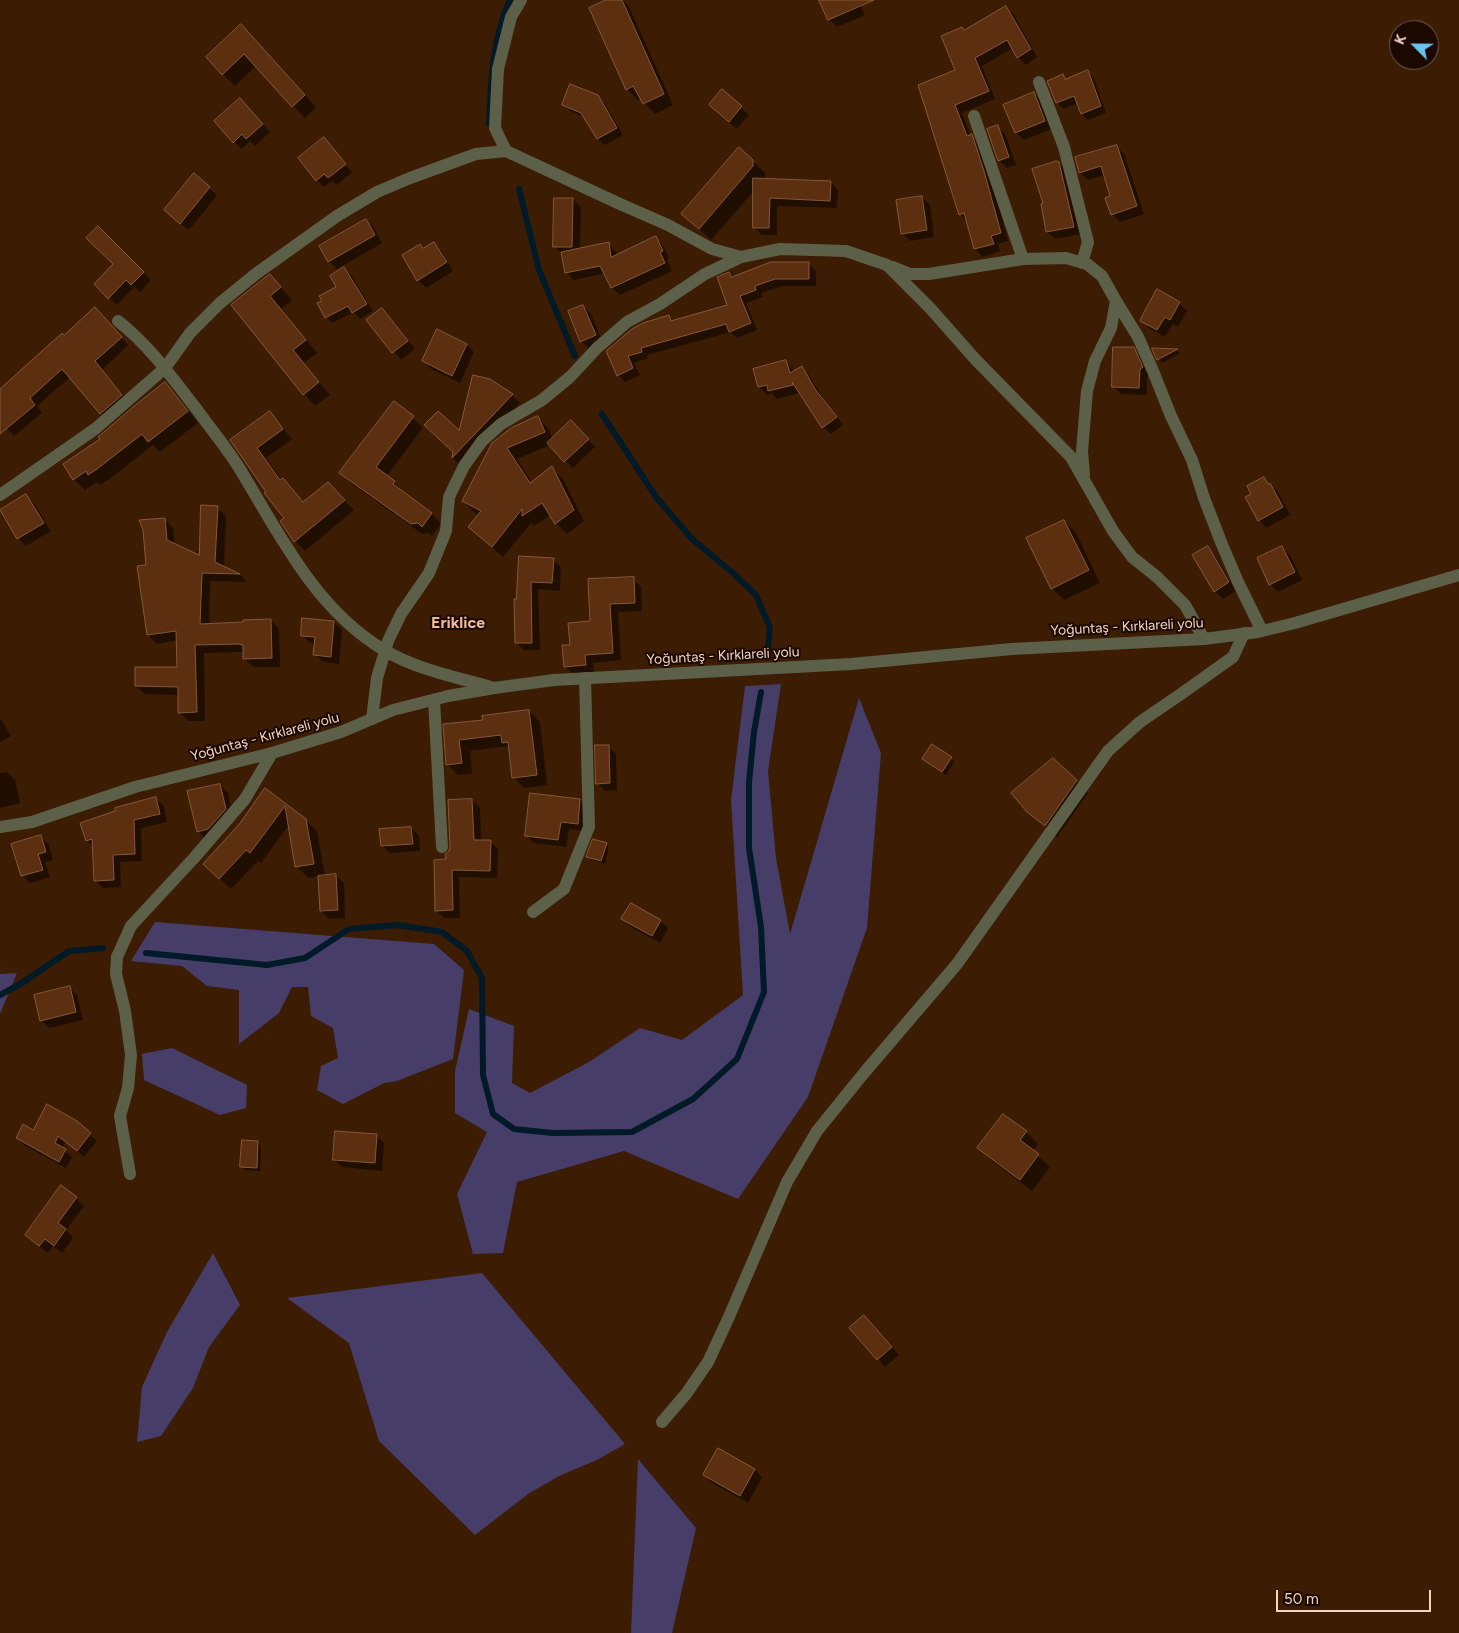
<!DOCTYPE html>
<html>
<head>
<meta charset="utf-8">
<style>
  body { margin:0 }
  #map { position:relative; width:1459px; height:1633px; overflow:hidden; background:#3c1c03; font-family:Figtree,sans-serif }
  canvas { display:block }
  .north { position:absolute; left:1389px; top:20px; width:50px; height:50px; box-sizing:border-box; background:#1b0901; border:1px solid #715b4f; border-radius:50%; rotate:293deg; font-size:14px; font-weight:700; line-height:20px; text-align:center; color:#f1d5c4 }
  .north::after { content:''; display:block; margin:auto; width:18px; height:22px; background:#6bc3f2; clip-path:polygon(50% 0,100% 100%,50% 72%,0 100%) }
  .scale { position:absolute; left:1276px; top:1590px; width:155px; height:22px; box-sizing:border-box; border:2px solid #f1d5c4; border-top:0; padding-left:6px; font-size:15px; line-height:18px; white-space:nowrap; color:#f1d5c4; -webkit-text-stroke:4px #1b0901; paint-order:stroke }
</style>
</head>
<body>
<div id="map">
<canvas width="1459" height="1633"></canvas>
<div class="north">K</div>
<div class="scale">50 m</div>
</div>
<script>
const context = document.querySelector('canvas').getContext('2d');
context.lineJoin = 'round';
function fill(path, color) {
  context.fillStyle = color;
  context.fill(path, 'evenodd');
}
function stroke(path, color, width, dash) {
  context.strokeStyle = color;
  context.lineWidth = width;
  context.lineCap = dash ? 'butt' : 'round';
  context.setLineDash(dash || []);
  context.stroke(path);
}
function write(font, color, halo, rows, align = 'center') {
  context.font = font + ' Figtree,sans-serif';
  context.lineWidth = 4;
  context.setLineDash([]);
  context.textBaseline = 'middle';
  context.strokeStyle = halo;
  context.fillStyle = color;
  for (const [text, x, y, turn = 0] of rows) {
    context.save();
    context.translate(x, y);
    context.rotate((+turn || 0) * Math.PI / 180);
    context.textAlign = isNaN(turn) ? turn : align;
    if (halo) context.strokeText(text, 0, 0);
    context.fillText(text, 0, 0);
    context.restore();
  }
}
fill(new Path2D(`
  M781,684L768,771L776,858L790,934L859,698L881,753L867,928L808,1097L738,1199L624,1151L517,1182L503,1253L473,1254L457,1194L487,1132L455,1113V1071L469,1009L514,1026L512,1083L530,1093L589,1062L640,1028L682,1040L743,995L731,800L745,686Z
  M155,922L434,944L464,970L453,1059L397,1081L384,1083L343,1104L317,1090L321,1066L338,1058L333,1028L311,1016L308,987H292L279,1013L239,1044V990L207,986L182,966L131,961Z
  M17,973L0,1014V974Z
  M172,1048L247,1085L246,1108L220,1115L144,1080L142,1054Z
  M213,1253L240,1305L209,1347L193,1388L161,1436L137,1442L142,1387L167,1332Z
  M482,1273L625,1444L597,1460L559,1476L528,1494L475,1535L379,1441L349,1343L287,1298Z
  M638,1459L696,1528L672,1633H631Z`), '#473d69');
fill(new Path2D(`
  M609,0H623L629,7L673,105L655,114L644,103L641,98L638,100L627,89Z
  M821,0H858L865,15L837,27L829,19Z
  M1006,8L1014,15L1037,57L1026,65L1018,57L1013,48L982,66L995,99L962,113L971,136L979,143L992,180L1008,241L998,244L1000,251L983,257L975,249L967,222L960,214L920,86L957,70L965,31Z
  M253,37L316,107L305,118L256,66L235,86L223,74Z
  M1087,72L1094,78L1106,113L1088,120L1082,114L1078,103L1063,109L1057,102L1063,76L1067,80Z
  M722,91L749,115L737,129L718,113Z
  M1034,93L1042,101L1052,129L1024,140L1016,133L1005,106Z
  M597,97L605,104L623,135L605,145L598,139L585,117L570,111L563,104Z
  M247,107L270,132L255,146L250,141L242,149L234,142Z
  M997,126L1005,134L1016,165L1007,168L999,160Z
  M324,139L352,172L337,185L332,181L324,187L317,180Z
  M1116,146L1124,154L1144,214L1120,222L1112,214V197L1105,175L1088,180L1080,172Z
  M753,161L765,173V179L831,182L838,190L837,208L777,206V235H762L754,228V191L711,240L683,214Z
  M1059,163L1067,171L1081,234L1055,239L1047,232L1045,204Z
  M209,188L217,195L189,230L173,218Z
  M922,198L930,205L934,237L910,241L902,233Z
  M573,199L581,207L580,249L608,244L616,252L617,255L655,237L663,245L669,258L667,260L672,271L620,295L612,288L606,273L574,280L566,272L562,254L554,246Z
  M366,221L374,228L382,243L337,269L329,261Z
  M98,227L151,280L140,292L134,287L117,305L95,284L114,264Z
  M434,243L442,251L453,271L426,288L418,280L424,249Z
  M809,264L816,271V286H783L761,293L763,297L746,303L757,330L737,338L731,332L647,355L648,358L634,363L640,375L625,382L618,375L607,352L669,317L673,321L728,306L729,273L733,277Z
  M344,269L351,275L373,311L360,319L354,312L332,323L326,317L323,301L338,287Z
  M270,275L292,300L281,309L317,353L304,363L330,395L315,406L304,394L233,306Z
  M1179,303L1187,311L1178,327L1173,324L1165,337L1149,328L1141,320Z
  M583,306L591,314L603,343L589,349L581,341Z
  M103,317L128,345L102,370L129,403L109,421L70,377L37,406L42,413L14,436L0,421V390L64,337Z
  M389,318L415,349L401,360L368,320Z
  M467,345L474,352L460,383L431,369L424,361Z
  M1133,349L1141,357L1149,375L1147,376V395L1121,394L1113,386Z
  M1154,349L1177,350L1180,353L1162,363Z
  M786,362L794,372L802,367L809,375L823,398L843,425L831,434L823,427L800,393L777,399L772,393L767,395L759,387L754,370Z
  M490,380L512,395L520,403L460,465L453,458L460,432Z
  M165,384L176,395L198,423L160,452L153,445L108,480L100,485L97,482L85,490L74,479L102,440Z
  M394,403L423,427L387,476L404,492L403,493L432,514L441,524L432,536L429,533L422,534L351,483L341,473Z
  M270,413L292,439L266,458L282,480L304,503L327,484L354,510L305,551L295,541L282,522L286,518L232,441Z
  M538,418L549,429L553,439L571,422L595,447L573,468L550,445L517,459L532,483L552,468L563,479L584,521L567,534L556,523L551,515L534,526L531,523L503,557L470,527L479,515L474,512L463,501L493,444Z
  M1264,479L1278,492L1290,515L1266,528L1259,520L1253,494Z
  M26,496L34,503L51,531L26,546L18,538Z
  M217,507L226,516L224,568L240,575L247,582L210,581L209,625L244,624L271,620L279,629L280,667H253L244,658V652L204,653L205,721H188L179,712V695L145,694L136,686L178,668V640L157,644L148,635L147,566L164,519L173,528L175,545L200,557Z
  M1064,521L1076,533L1100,583L1064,600L1053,589L1028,539Z
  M1208,547L1215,555L1236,591L1223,599L1215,591Z
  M1282,547L1290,555L1302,580L1278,592L1270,584Z
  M520,557L553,560L561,567L560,591L538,589L540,650H524L517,643Z
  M633,579L641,587L642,611L618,612L621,660L593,663L594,673L573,674L565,667L571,646L591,622Z
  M303,620L334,622L342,630L339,664L323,662L315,655L316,644L310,643L302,635Z
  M529,711L540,722L547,785L524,788L514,777L510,749L507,746L470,751L472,774L458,775L447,764L445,725L484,721Z
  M0,718L11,736L0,742Z
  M609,747L616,754L617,790L605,791L597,783Z
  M951,758L954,762L946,775L923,759Z
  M1053,759L1088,793L1057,837L1028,811Z
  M7,772L15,780L20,803L0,808V773Z
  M220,785L228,793L233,817L206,839L198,831Z
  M266,790L305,820L317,831L325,876H336L344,883L345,918L329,919L321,911L319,876L308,878L297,866L289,825L261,863L258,861L231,889L216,875L243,822Z
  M156,799L164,806L167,822L141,828L142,861L120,862L121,887L103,888L95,880L94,847L87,841L81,824Z
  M472,800L480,808L481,841H490L498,849L497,878L459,877L460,918H444L436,910L447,861Z
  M580,800L587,808L585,831L569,829L566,847L534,843L526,835Z
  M411,828L419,836L420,851L390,853L382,846Z
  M41,837L49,845L53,860L45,862L50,877L30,883L22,875Z
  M606,844L609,847L605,864L591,860L587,856Z
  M623,919L660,921L668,928L660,943L631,927Z
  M69,987L77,995L83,1020L49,1028L41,1020Z
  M1003,1116L1026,1132L1038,1144L1033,1151L1050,1167L1032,1191L991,1160L979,1148Z
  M76,1122L97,1141L84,1157L66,1142L62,1148L72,1157L66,1168L24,1145L17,1138L33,1132Z
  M376,1136L384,1143L382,1171L342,1167L334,1160Z
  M258,1142L261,1146L260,1171L245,1170L242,1166Z
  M76,1198L84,1206L66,1230L73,1238L62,1253L53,1246L48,1253L26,1235Z
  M864,1316L899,1355L885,1367L878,1359Z
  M755,1470L762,1477L748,1503L712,1483L704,1475Z`), '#0007');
stroke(new Path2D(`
  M489,123C491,82 492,38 510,0
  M519,189L539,270L575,356
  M602,414L656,497L692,539L734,574L756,595L770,628L767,656
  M146,953L267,965L305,958L349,929L398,925L442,932L467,951L482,978L483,1075L493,1114L514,1129L553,1133L632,1132L693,1099L737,1059L764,992L761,927L749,848V782L754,732L761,692
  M0,995L22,983L69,951L103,948`), '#001a27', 6);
const building = new Path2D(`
  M606,0H622L664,94L643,104L633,86L626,90L589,8Z
  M819,0H874L828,20Z
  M1006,6L1031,49L1017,58L1007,40L975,58L989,91L955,105L967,136L972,134L984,171L1001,233L991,236L994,244L974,249L964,213L959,215L918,85L955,70L941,36L962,27L964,30Z
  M241,24L305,95L292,107L244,54L222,75L206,57Z
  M1088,70L1101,106L1081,114L1074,96L1056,103L1047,81L1063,74L1065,79Z
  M570,84L598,95L617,128L597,139L581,113L562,105Z
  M722,89L742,106L729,122L709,105Z
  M1034,92L1045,121L1015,133L1003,105Z
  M240,98L263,124L246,139L242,134L233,143L214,121Z
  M998,125L1009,157L998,161L987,129Z
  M324,137L346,164L328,178L324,174L316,181L298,158Z
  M1117,145L1137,206L1111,215L1105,198L1110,196L1101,166L1079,173L1075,157Z
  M739,147L753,160V166L699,229L681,214Z
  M1057,161L1059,162L1074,227L1046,232L1041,204L1043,203L1032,169Z
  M194,173L210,187L180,224L164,210Z
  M753,178L831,181L830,201L770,198L769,228H753Z
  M922,196L927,230L901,234L896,200Z
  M554,198H573L572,247H553Z
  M366,219L375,235L328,262L319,246Z
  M98,226L144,272L131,285L126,280L108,299L94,284L113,264L86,238Z
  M656,236L663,251L660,252L665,263L611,288L600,266L565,273L561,252L609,242L611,257Z
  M434,242L447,262L417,281L402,255L420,244L423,248Z
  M771,262H809V279H775L755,286L756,290L740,296L751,323L729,332L726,324L641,348L642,352L628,356L633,368L617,376L606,351L632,329L643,323L669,315L671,321L727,305L717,277L729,272L731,277Z
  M344,267L367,304L352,313L348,306L325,318L317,303L322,301L319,296L336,287L330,276Z
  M270,274L281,287L270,296L306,340L293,350L319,382L303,395L231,305Z
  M1157,289L1180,302L1170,320L1165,317L1157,330L1140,321Z
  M583,305L596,335L580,342L568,311Z
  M95,307L122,337L95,361L122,395L100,414L62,369L30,398L35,405L0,434V389L62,333L64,335Z
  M382,308L408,341L392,353L366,320Z
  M437,329L467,344L452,376L422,361Z
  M1113,347H1134L1143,367L1140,369L1139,388L1112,387Z
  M1152,348L1178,349L1157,360Z
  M786,360L790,373L802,366L815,389L837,417L822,428L792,382L793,385L768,391L767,385L758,387L753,369Z
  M473,375L490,379L513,394L452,458L453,452L424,425L438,411L459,430Z
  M165,382L188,411L148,442L142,434L97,469L88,475L86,471L73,480L63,464L100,439L98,437L133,407Z
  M394,401L414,416L376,467L395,481L393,484L432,513L422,527L418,523L411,524L339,473Z
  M270,411L283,429L257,448L280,480L283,478L303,502L328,482L345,500L294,542L280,521L284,518L264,493L266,492L230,440Z
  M538,416L545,432L507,448L530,483L552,466L574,510L555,524L542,503L522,516V509L492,547L468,527L481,511L462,501L492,443L511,428Z
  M571,420L589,439L564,462L547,443Z
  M1264,477L1268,484L1270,483L1283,507L1258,521L1245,497L1251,494L1247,486Z
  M26,494L44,523L17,539L0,510Z
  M201,505L218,506L215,562L240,574L202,573L200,624L243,622V620L271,619L272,658L243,659V645L239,644L195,645L197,712L178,713V687L135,686V667H177L176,631L147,635L137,566L146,565L143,530L139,520L165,518L167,540L199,555Z
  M1064,520L1089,570L1051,589L1026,538Z
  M1208,546L1229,582L1214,592L1192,555Z
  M1282,546L1295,572L1269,585L1257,558Z
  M519,556L554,558L552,583L531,582L532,643H515L514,599H516Z
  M634,577L635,603L610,604L613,653L585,655L586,665L564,667L562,645H570L568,623L590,621L588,579Z
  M302,618L334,621L331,657L313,655L315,637L301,636Z
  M529,710L537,775L512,778L508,742L502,743L501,735L459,740L462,763L446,765L443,724L483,720L482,716Z
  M932,744L952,757L942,772L922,759Z
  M595,745H609L610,783L596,784Z
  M1053,758L1077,780L1045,826L1027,812L1011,793Z
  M220,784L226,809L208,829L197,832L187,791Z
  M265,788L306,819L314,864L295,867L285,806L250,853L246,850L219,879L203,864L242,821L241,822Z
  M530,793L580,799L578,824L561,822L558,840L525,836Z
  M156,797L160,814L134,820L135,854L113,855L114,880L94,881L92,839L86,841L80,823L115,811V808Z
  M472,799L474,840H491L490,871L452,870L453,910L435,911L434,860L446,859L445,854L449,851L450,847L448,800Z
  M411,827L413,844L381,846L379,829Z
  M41,835L46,852L38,854L43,870L21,876L11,844Z
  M593,839L607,843L601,861L586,857Z
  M336,874L338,910L320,911L318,876Z
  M631,903L661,920L652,936L621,919Z
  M70,986L76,1012L40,1021L34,995Z
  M47,1104L77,1121L91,1133L77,1151L58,1136L55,1143L66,1149L59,1162L16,1138L23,1124L33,1130Z
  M1003,1114L1027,1131L1020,1140L1039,1154L1020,1180L977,1148Z
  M335,1131L377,1134L375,1163L333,1160Z
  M242,1140L258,1141L257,1168L240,1167Z
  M61,1185L77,1197L58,1223L66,1229L54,1246L45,1239L39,1246L25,1235Z
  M864,1315L892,1347L877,1360L849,1328Z
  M718,1448L755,1469L740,1496L703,1475Z`);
fill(building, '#5b2f0f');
stroke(building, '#875839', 1);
stroke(new Path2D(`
  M1039,82L1064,147L1088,242L1082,263
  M974,116L1023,259
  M506,151L495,128L498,69L511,17L521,0
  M893,267L910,274H929L1023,259L1066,258L1087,264L1102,276L1116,301L1111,328L1095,361L1087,391L1082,451L1084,475
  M1116,301L1138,337L1153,371L1171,416L1192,460L1204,498L1221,542L1238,582L1262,631
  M118,321C150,346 173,379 198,411C211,429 226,447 238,466C279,533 314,608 384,650C417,670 457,677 494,688
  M0,495L95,429L165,368L190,333L220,303L257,273L337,216L377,192L410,178L476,154L506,151L620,204L668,225L712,249L741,257
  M434,700L442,847
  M372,719L377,678L388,641L401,614L429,573L446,531L449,497L464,466L482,441L501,424L542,400L570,377L597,348L627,322L660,304L705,274L741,257L780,249L846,251L887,265L930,308L975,359L1071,457L1113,531L1132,557L1157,577L1185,605L1204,639
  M533,912L564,889L589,827L585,678
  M130,1174L120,1116L128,1088L131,1055L125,1011L116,974L117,957L131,926L194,858L245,799L272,753
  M662,1422L686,1394L708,1362L728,1319L787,1182L817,1131L864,1073L957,964L1108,751L1140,722L1181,694L1233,657L1244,633`), '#5d6049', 12);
stroke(new Path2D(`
  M0,827L32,822L135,787L272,753L341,732L393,710L448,696L494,688L554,680L851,664L1012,649L1204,639L1258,632L1295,623L1459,575`), '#5d6049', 12);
write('14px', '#f1d5c4', '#1b0901', [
  ["Yoğuntaş - Kırklareli yolu",1127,627,-3],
  ["Yoğuntaş - Kırklareli yolu",723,656,-3],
  ["Yoğuntaş - Kırklareli yolu",265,737,-15]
]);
write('bold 16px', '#efb997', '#1b0901', [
  ["Eriklice",458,623]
]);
</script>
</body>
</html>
